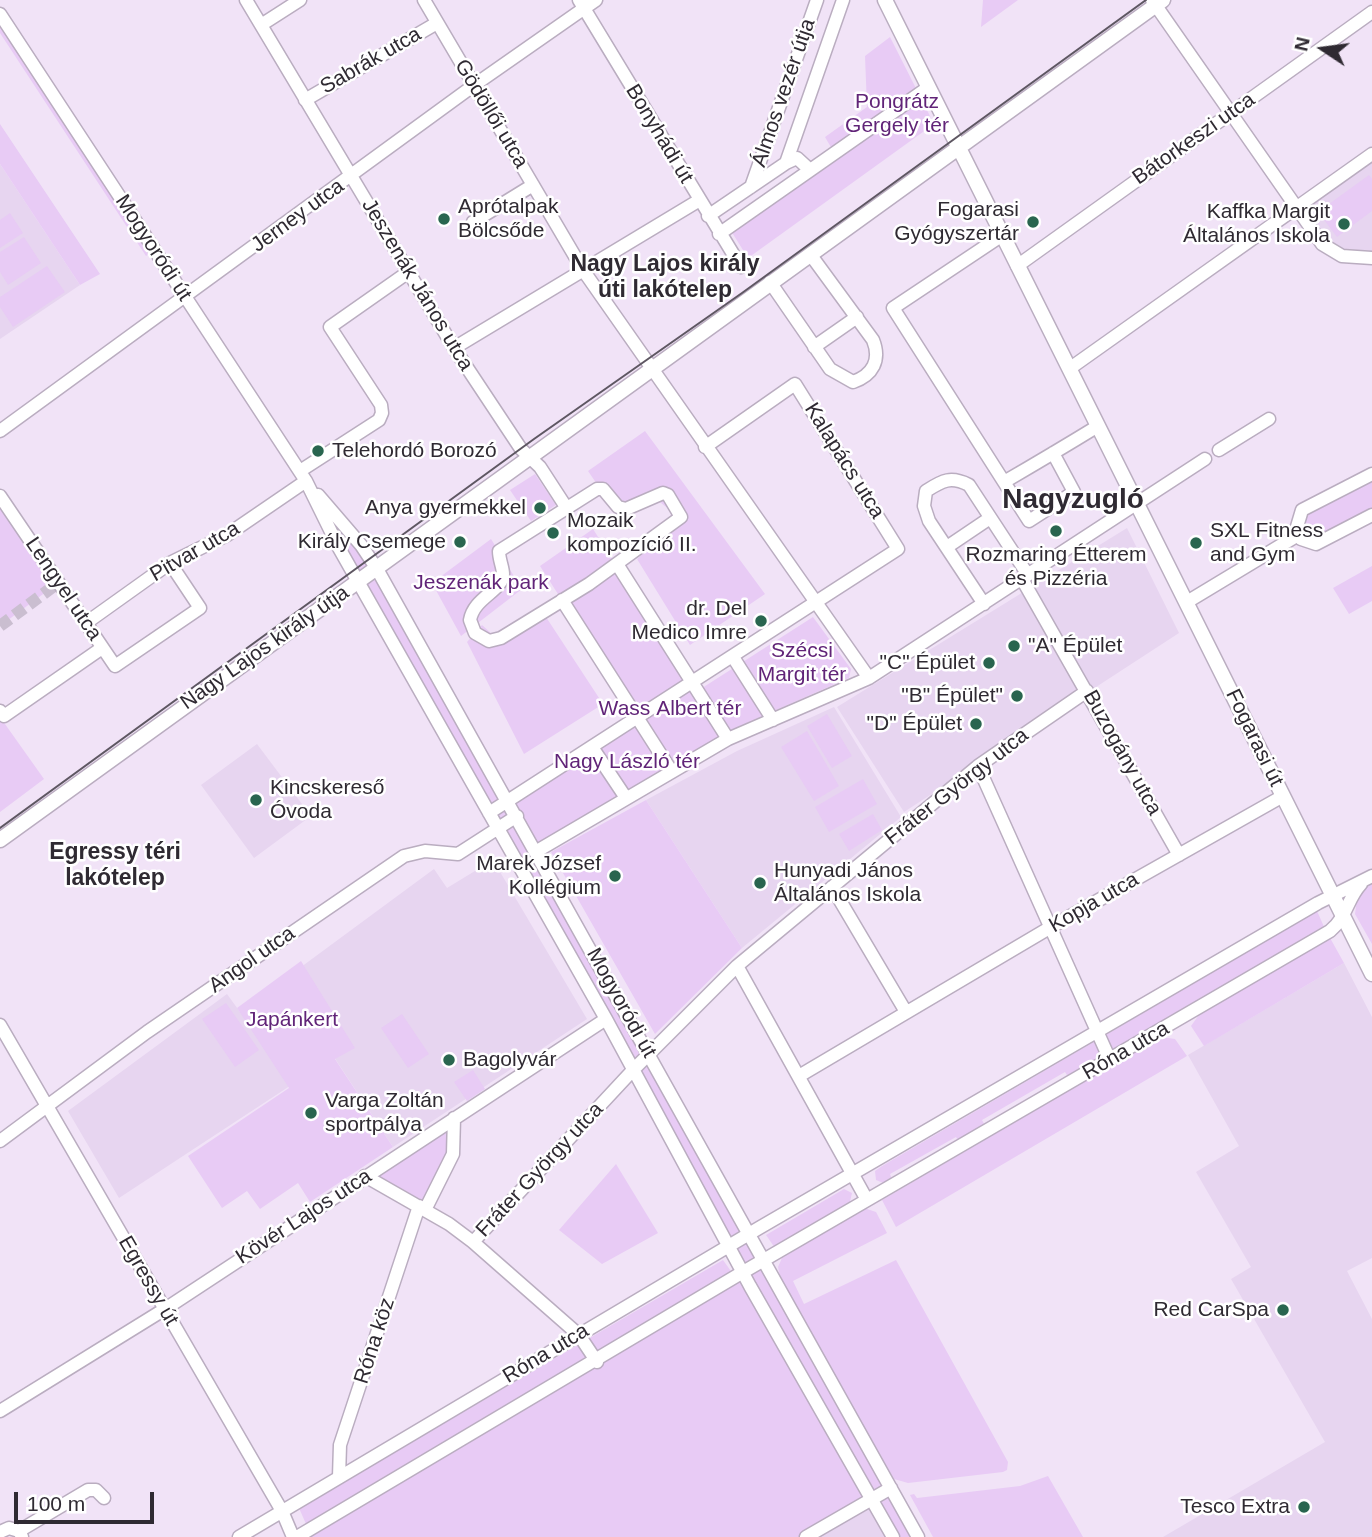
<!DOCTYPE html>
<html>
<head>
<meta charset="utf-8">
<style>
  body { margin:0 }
  #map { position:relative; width:1372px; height:1537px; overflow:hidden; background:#f1e3f7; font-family:Helvetica,sans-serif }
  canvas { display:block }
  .north { position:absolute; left:1288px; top:14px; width:70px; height:70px; -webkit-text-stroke:5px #fff; paint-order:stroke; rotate:283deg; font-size:19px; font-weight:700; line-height:28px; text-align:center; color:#2f2a32 }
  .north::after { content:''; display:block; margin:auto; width:24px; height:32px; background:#2f2a32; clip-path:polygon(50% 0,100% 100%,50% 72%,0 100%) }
  .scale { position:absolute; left:14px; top:1492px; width:140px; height:32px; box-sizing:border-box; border:4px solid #2f2a32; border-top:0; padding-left:9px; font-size:21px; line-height:24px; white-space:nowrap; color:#2f2a32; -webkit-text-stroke:5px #fff; paint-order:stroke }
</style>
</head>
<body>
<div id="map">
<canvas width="1372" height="1537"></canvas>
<div class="north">N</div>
<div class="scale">100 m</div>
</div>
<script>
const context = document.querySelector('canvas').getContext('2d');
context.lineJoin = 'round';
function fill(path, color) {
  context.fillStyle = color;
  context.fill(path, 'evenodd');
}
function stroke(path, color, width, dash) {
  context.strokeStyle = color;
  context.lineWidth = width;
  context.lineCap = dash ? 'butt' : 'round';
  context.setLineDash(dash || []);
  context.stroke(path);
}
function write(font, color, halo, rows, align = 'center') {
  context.font = font + ' Helvetica,sans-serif';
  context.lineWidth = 5;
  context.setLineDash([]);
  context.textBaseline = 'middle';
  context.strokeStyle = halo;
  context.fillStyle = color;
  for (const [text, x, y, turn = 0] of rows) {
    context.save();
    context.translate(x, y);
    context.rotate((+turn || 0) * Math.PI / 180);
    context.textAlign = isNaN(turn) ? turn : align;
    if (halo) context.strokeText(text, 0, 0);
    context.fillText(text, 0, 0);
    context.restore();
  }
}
fill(new Path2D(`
  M1372,162V254L1335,249L1325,240L1305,208Z
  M0,164L80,285L0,339Z
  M1127,528L1179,633L904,812L837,707Z
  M834,707L901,817L742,948L646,800L737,751Z
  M257,744L311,816L254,858L201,785Z
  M493,860L587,1019L393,1147L334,1057L119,1198L68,1111L227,994L240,1012L434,869L447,888Z
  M1344,963L1372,1017V1258L1347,1271L1372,1319V1537H1163L1325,1442L1231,1279L1251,1267L1196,1172L1239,1146L1188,1055Z
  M872,1502L892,1537H810Z`), '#e7d5f0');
fill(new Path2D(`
  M983,0H1018L981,27Z
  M0,18L152,252L146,256L0,33Z
  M890,37L934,124L748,258L726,223L832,149L825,137L867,107L865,56Z
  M0,124L100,274L80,285L0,164Z
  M1369,175L1372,179V211L1337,237L1318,212Z
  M10,213L23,233L0,248V220Z
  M24,237L41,263L8,285L0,272V252Z
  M47,266L65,292L13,327L0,307V297Z
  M645,431L765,594L690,645L637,559L680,518L656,499L622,521L588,471Z
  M535,474L556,505L531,521L510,490Z
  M1372,475V510L1319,540L1306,533L1302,524L1305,513Z
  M306,481L361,545L918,1537H893L871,1500L806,1537H297L743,1272Z
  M0,495L58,583L0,626Z
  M593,529L728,739L672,772L540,566Z
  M491,539L522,589L461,636L432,583Z
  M1372,566V601L1349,614L1333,588Z
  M546,617L603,704L524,754L467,642L482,625L503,644Z
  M813,617L851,669L849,678L726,732L699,690Z
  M827,714L852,756L832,768L807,726Z
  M0,717L44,779L0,812Z
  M636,722L668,772L539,846L512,801Z
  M807,731L839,786L814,801L781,747Z
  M863,779L877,804L829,832L815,807Z
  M646,800L742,948L655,1034L551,852Z
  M873,814L882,830L849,851L839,834Z
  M1372,881V944L1355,914L1358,891Z
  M1317,911L1325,929L1071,1081L1065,1072L982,1120L987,1129L960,1144L956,1137L890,1174L892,1180L886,1184L876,1180L875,1171L882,1166Z
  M1329,936L1344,963L1204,1046L1191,1026L1201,1012Z
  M301,961L355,1048L335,1059L393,1147L310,1202L298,1183L260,1209L247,1191L222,1208L188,1156L289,1088L237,1008Z
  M226,1003L259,1050L235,1067L202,1019Z
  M402,1014L429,1054L408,1068L381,1028Z
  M1161,1037L1175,1039L1187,1056L896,1227L882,1200Z
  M473,1070L485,1089L467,1101L454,1082Z
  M450,1125L449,1154L422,1201L376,1176Z
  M616,1164L658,1233L602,1264L559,1230Z
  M844,1189L852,1193L849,1206L775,1248L766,1235Z
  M864,1208L876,1212L887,1233L793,1281L804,1304L896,1260L1008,1462L1007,1470L1003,1472L908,1483L894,1479L781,1282L778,1267L782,1258Z
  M723,1260L733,1274L306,1524L299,1508Z
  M1048,1476L1083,1537H933L910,1495L914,1494L917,1498L1020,1486Z`), '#e8cbf5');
stroke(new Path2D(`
  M0,626L58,583`), '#cabed0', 12, [12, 6]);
const minor = new Path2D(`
  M246,0L454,348L521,449L540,467L566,507
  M424,0L583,270L869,678
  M579,0L741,267
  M1152,0L1322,244L1342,256L1372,258
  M0,14L306,481L339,548L606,1019L750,1286L893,1537
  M261,25L300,0
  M305,100L437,23
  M786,163L843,0
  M751,187L817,0
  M708,216L786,163L797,158L810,170
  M473,222L533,185
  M719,234L929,87
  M1001,236L893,308L1004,482
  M1017,266L1372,12
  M770,282L830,369L853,382C873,375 881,360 873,340L810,254
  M814,347L857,317
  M454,348L698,201
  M1069,369L1372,154
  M0,431L473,86L596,0
  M1219,450L1269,419
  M1053,453L1074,492L1029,521L1004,482C1035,464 1067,445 1098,426
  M300,471L379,420L382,413L381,405L330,327L407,273
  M1372,474L1302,510L1296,530L1301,539L1316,544L1372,515
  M597,489H603L618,507L626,509L663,493L668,495L681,517L589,584L501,638L489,641L475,633L470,620C474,597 503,591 503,574C503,567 499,560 499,551Z
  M318,495L361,545L377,569L918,1537
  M0,496L115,666L200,608L170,563
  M947,547L990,518
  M617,564L728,739
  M1022,579L1179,855
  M562,600L672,772
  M1187,602L1298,535
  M984,604L929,521L924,506L926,491C943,480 951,476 969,485L1028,575
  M86,623L170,563L227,535L306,481
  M733,657L773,720
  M0,711L4,716L102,648
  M592,747L626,798
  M978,766L1110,1060
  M489,813L898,549L795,384L705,447
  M537,851L728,739L869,678L1205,459
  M832,887L906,1012
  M737,966L867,1200
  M0,1025L282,1511L293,1537
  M799,1076L1051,927L1283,796
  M0,1141L147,1032L404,856L425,851L458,854L517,816
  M365,1176L449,1224L473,1242L579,1335L597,1362
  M425,1210L453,1154L454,1118
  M473,1242L633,1070L737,966L978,766L1087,691
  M0,1411L165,1309L606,1019
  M339,1477L340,1445L419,1206
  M0,1532L9,1528L19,1531
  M22,1537L19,1531L88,1490H96L104,1498
  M239,1537L759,1228L1318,903L1372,876
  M297,1537L738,1275L1330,931C1347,917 1347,899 1361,884
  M806,1537L891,1488`);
const major = new Path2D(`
  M885,0L1372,974
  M0,840L1163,0`);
stroke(minor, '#baadc0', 15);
stroke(major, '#baadc0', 17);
stroke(minor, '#fff', 12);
stroke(major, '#fff', 14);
stroke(new Path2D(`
  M0,828L534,439L742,293L1146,0`), '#5e5762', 2);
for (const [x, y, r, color] of [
  [444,219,7,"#29654f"],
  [1033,222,7,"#29654f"],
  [1344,224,7,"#29654f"],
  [318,451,7,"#29654f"],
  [540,508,7,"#29654f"],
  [1056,531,7,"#29654f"],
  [553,533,7,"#29654f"],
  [460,542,7,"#29654f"],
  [1196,543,7,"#29654f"],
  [761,621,7,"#29654f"],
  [1014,646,7,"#29654f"],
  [989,663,7,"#29654f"],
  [1017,696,7,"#29654f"],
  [976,724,7,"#29654f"],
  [256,800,7,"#29654f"],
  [615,876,7,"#29654f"],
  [760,883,7,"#29654f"],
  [449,1060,7,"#29654f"],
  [311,1113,7,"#29654f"],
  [1283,1310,7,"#29654f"],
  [1304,1507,7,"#29654f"]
]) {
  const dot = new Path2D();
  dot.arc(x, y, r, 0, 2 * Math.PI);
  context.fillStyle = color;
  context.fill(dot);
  stroke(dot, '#fff', 2.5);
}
write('21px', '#2f2a32', '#fff', [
  ["Sabrák utca",371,61,-30],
  ["Álmos vezér útja",784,93,-71],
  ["Gödöllői utca",491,114,59],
  ["Bonyhádi út",659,134,59],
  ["Bátorkeszi utca",1194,139,-35],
  ["Jerney utca",298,216,-36],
  ["Mogyoródi út",153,248,57],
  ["Jeszenák János utca",417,285,59],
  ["Kalapács utca",844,461,58],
  ["Pitvar utca",195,552,-30],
  ["Lengyel utca",63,589,56],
  ["Nagy Lajos király útja",265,648,-35],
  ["Fogarasi út",1254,738,64],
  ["Buzogány utca",1122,753,61],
  ["Fráter György utca",957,787,-38],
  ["Kopja utca",1094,903,-30],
  ["Angol utca",252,960,-35],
  ["Mogyoródi út",621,1003,61],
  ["Róna utca",1126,1051,-30],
  ["Fráter György utca",540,1170,-47],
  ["Kövér Lajos utca",304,1217,-33],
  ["Egressy út",148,1281,60],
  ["Róna köz",375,1341,-72],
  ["Róna utca",546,1354,-31]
]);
write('21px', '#612478', '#fff', [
  ["Pongrátz",897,102],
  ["Gergely tér",897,126],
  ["Jeszenák park",481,583],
  ["Szécsi",802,651],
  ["Margit tér",802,675],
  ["Wass Albert tér",670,709],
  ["Nagy László tér",627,762],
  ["Japánkert",292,1020]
]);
write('21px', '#2f2a32', '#fff', [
  ["Aprótalpak",458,207,"left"],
  ["Bölcsőde",458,231,"left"],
  ["Fogarasi",1019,210],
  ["Gyógyszertár",1019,234],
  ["Kaffka Margit",1330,212],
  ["Általános Iskola",1330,236],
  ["Telehordó Borozó",332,451,"left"],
  ["Anya gyermekkel",526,508],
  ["Mozaik",567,521,"left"],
  ["kompozíció II.",567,545,"left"],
  ["SXL Fitness",1210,531,"left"],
  ["and Gym",1210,555,"left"],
  ["Király Csemege",446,542],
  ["Rozmaring Étterem",1056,555,"center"],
  ["és Pizzéria",1056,579,"center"],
  ["dr. Del",747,609],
  ["Medico Imre",747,633],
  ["\"A\" Épület",1028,646,"left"],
  ["\"C\" Épület",975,663],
  ["\"B\" Épület\"",1003,696],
  ["\"D\" Épület",962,724],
  ["Kincskereső",270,788,"left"],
  ["Óvoda",270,812,"left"],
  ["Marek József",601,864],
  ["Kollégium",601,888],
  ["Hunyadi János",774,871,"left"],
  ["Általános Iskola",774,895,"left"],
  ["Bagolyvár",463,1060,"left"],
  ["Varga Zoltán",325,1101,"left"],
  ["sportpálya",325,1125,"left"],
  ["Red CarSpa",1269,1310],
  ["Tesco Extra",1290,1507]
], 'right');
write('bold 23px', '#2f2a32', '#fff', [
  ["Nagy Lajos király",665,265],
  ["úti lakótelep",665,291],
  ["Egressy téri",115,853],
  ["lakótelep",115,879]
]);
write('bold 28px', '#2f2a32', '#fff', [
  ["Nagyzugló",1073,500]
]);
</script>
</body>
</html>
